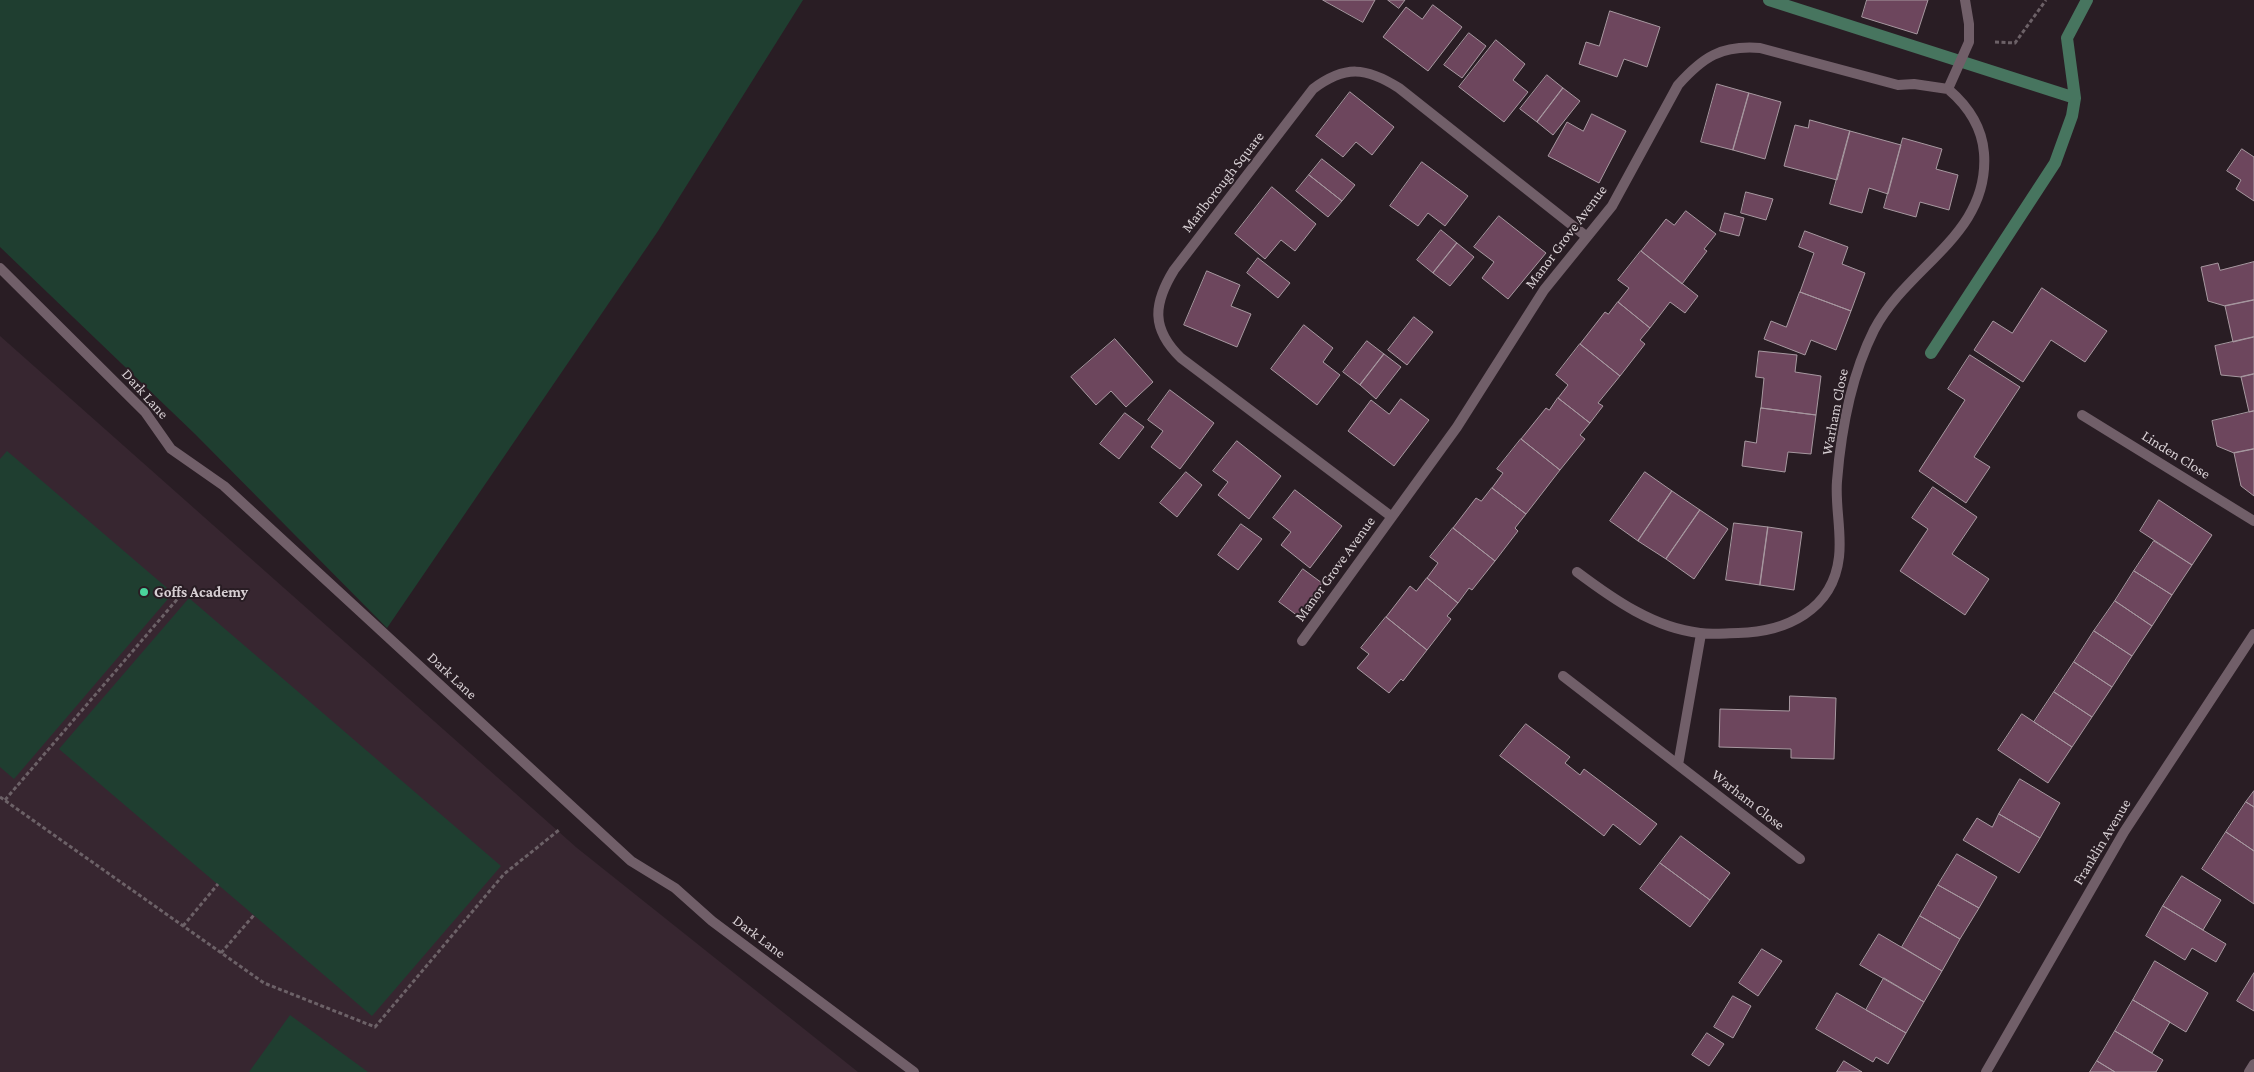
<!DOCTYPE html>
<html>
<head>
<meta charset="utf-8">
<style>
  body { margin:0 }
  canvas { display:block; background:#291d24 }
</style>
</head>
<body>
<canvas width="2254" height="1072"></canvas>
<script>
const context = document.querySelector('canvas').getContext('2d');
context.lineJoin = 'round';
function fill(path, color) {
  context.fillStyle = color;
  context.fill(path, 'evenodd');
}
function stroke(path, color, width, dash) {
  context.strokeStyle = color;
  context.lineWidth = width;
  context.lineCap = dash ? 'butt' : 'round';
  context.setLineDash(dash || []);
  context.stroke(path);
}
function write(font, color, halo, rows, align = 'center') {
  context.font = font + ' "Crimson Pro",serif';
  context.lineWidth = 4;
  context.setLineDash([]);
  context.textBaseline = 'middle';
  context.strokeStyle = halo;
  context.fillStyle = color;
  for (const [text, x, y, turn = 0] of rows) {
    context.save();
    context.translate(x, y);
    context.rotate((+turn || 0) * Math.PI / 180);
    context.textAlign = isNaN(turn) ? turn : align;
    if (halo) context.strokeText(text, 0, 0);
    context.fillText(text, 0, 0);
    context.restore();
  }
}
fill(new Path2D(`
  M0,336L577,848L858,1072H0Z`), '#372630');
fill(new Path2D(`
  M0,0H803L658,231L387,628L195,434L0,247Z
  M7,451L173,593L14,779L0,767V459Z
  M189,598L501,866L372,1016L59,749Z
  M290,1015L368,1072H249Z`), '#1f3e30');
stroke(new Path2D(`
  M1769,0L2075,98
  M1931,353L2055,163L2072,116L2075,98L2067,38L2087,0`), '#47755f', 12);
const building = new Path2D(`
  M1323,0H1375L1363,22Z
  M1388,0H1405L1399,8Z
  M1867,0H1928L1917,34L1862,17Z
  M1433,5L1462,27L1428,71L1383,37L1406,7L1422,19Z
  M1610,11L1660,27L1647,67L1624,59L1617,77L1579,64L1586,42L1599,46Z
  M1469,33L1486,46L1462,78L1444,65Z
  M1496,40L1525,64L1513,80L1528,92L1504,122L1459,87Z
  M1547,75L1563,88L1537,122L1520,109Z
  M1717,84L1749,93L1733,150L1701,142Z
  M1563,88L1580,101L1553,135L1537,122Z
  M1350,92L1394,127L1372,155L1356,142L1343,157L1316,136Z
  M1749,93L1781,102L1765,159L1733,150Z
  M1592,114L1626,131L1599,183L1548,156L1567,122L1583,131Z
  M1810,120L1850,131L1837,180L1784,166L1795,125L1808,128Z
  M1850,131L1901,145L1888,194L1869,188L1862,213L1830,204Z
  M1903,138L1942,149L1936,169L1958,175L1949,210L1920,202L1916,217L1884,208Z
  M2242,149L2254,157V201L2236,189L2241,180L2227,171Z
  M1322,159L1355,185L1342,201L1309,175Z
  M1422,162L1468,196L1445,226L1428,213L1418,226L1390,206Z
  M1309,175L1342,201L1328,217L1296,191Z
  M1272,187L1316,224L1295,251L1281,240L1265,259L1235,234Z
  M1746,192L1773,199L1766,220L1741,213Z
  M1686,211L1716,234L1704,249L1707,251L1682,284L1641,251L1666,219L1674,225Z
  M1725,213L1744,218L1739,236L1720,231Z
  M1499,216L1546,253L1508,299L1482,278L1494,262L1474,247Z
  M1441,230L1457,243L1433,273L1417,260Z
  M1805,231L1848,247L1842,264L1865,273L1851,311L1800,292L1814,253L1799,247Z
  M1457,243L1474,257L1450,286L1433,273Z
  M1641,251L1698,296L1685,313L1670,302L1650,328L1618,302L1629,288L1618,280Z
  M1258,258L1290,283L1278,298L1247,273Z
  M2254,262V300L2225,306L2208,301L2201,267L2218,263L2220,270Z
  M1207,271L1240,285L1231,306L1251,314L1237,347L1184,325Z
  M2042,288L2107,331L2085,362L2051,340L2023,382L1974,350L1993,321L2012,333Z
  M1800,292L1851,311L1836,350L1811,340L1805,355L1764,339L1771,321L1786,327Z
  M2254,300V337L2233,342L2225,306Z
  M1618,302L1650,328L1640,340L1645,344L1620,376L1580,344L1605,312L1608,314Z
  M1414,317L1433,332L1407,365L1388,350Z
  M1304,325L1333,348L1323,362L1340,375L1317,405L1271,369Z
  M2254,337V374L2241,377L2221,375L2215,346Z
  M1115,339L1153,382L1126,407L1111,391L1096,405L1071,377Z
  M1367,341L1384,354L1360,385L1343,372Z
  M1580,344L1620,376L1598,403L1603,406L1590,423L1558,398L1568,385L1556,375Z
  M1759,351L1797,355L1795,372L1821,376L1816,415L1761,408L1764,378L1756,377Z
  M1384,354L1401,367L1376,399L1360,385Z
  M1970,355L2020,387L1974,457L1990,467L1966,503L1919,471L1965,400L1948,389Z
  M2254,374V411L2249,412L2241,377Z
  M1170,390L1214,423L1180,469L1151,447L1163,431L1148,420Z
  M1558,398L1590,423L1580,435L1585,439L1560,470L1521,439L1546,408L1549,410Z
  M1401,399L1429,420L1394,466L1348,431L1371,400L1389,414Z
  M1761,408L1816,415L1811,454L1788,452L1785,472L1742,466L1745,441L1756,443Z
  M2254,411V449L2234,453L2217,446L2212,421Z
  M1125,413L1144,427L1119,459L1100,444Z
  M1521,439L1560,470L1526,514L1492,488L1503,473L1497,469Z
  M1237,441L1281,476L1249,519L1218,495L1228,482L1213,471Z
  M2254,449V496L2241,486L2234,453Z
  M1186,472L1202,485L1177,517L1160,503Z
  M1645,472L1672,491L1638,541L1610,521Z
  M1933,487L1977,517L1952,554L1989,579L1965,615L1900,571L1928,529L1912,518Z
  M1492,488L1526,514L1515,528L1518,531L1495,561L1453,528L1476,498L1481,501Z
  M1295,490L1342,526L1310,568L1281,545L1291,532L1273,518Z
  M1672,491L1700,510L1666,559L1638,541Z
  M2159,500L2212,535L2192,565L2140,531Z
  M1700,510L1728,529L1694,579L1666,559Z
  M1734,523L1768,527L1760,585L1726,580Z
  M1241,524L1262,539L1238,570L1218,555Z
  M1768,527L1802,532L1794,590L1760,585Z
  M1453,528L1495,561L1472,590L1469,588L1458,603L1427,578L1438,563L1430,557Z
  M2154,541L2192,565L2172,595L2134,571Z
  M1303,569L1322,583L1298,616L1279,602Z
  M2134,571L2172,595L2152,626L2115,601Z
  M1427,578L1458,603L1447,616L1451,619L1427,650L1386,617L1410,586L1416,591Z
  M2115,601L2152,626L2132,656L2094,631Z
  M1386,617L1427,650L1403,681L1401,679L1389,693L1357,668L1369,654L1361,648Z
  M2094,631L2132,656L2112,687L2074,662Z
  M2074,662L2112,687L2092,717L2054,692Z
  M2054,692L2092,717L2072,747L2034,722Z
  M1790,696L1836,698L1834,759L1791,758V749L1719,747L1720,709L1789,711Z
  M2022,714L2072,747L2048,783L1998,750Z
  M1526,724L1570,757L1565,763L1580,775L1584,769L1657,824L1640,845L1613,824L1604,836L1500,756Z
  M2020,779L2060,803L2040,838L1999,814Z
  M2254,791V807L2246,802Z
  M2246,802L2254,807V851L2226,832Z
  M1999,814L2040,838L2019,873L1963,840L1977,818L1992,827Z
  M2226,832L2254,851V904L2202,869Z
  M1681,836L1730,873L1710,900L1660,863Z
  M1957,854L1997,877L1979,908L1938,885Z
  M1660,863L1710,900L1690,927L1640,889Z
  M2182,876L2221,900L2203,930L2163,906Z
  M1938,885L1979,908L1960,939L1920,916Z
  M2163,906L2226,944L2216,962L2192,948L2185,960L2146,936Z
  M1920,916L1960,939L1942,971L1902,947Z
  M1879,934L1942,971L1924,1002L1860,965Z
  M1762,949L1782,961L1758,996L1739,983Z
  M2155,961L2208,993L2186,1032L2133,1000Z
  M2254,973V1011L2237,1001Z
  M1884,978L1924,1002L1906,1033L1866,1010Z
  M1837,993L1906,1033L1888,1064L1876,1057L1873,1062L1816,1029Z
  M1733,996L1751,1006L1733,1038L1714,1027Z
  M2133,1000L2170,1022L2152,1053L2115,1031Z
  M2115,1031L2163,1060L2156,1072H2115L2097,1061Z
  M1707,1033L1724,1044L1709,1066L1692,1055Z
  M1844,1061L1862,1072H1837Z
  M2097,1061L2115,1072H2090Z`);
fill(building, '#6d465d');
stroke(building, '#a798a0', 1);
stroke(new Path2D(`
  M1995,42L2015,43L2046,0
  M0,797L264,983L375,1027L504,874L559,830
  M5,800L180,596
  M183,926L218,884
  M221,953L254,915`), '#6c6167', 3, [4, 2.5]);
stroke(new Path2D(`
  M2249,1072L2254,1064`), '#715f69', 10);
stroke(new Path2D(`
  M0,268L145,412L171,449L224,486L631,861L675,888L712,921L914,1072
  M2082,415L2254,521
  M1392,517L1181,358C1151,329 1153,304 1174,270L1313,89C1345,65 1366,67 1399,88L1587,237
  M1577,572C1613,599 1654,628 1700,633C1712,635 1726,633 1738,633C1786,632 1833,610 1839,557C1842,532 1835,506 1837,481C1841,430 1851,376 1874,330C1908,265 1990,235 1984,153C1982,127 1968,106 1948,89
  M1302,641L1457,427L1544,290L1612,206L1678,85C1703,57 1721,45 1760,48L1898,85L1914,84L1948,89L1969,42V24L1965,0
  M1563,676L1800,859
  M1678,765L1701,634
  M1986,1072L2124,832L2254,634`), '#715f69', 10);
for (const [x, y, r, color] of [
  [144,592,5,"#4ad49c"]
]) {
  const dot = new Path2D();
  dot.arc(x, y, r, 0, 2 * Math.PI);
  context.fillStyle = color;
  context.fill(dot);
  stroke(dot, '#291d24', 2);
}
write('15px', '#d7cfd3', '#291d24', [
  ["Marlborough Square",1223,182,-52],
  ["Manor Grove Avenue",1566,237,-53],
  ["Dark Lane",145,394,48],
  ["Warham Close",1835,412,-79],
  ["Linden Close",2176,455,32],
  ["Manor Grove Avenue",1335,569,-54],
  ["Dark Lane",452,676,43],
  ["Warham Close",1748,800,38],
  ["Franklin Avenue",2102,842,-59],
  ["Dark Lane",759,937,37]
]);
write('bold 15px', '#d7cfd3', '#291d24', [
  ["Goffs Academy",154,592]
], 'left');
</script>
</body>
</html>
